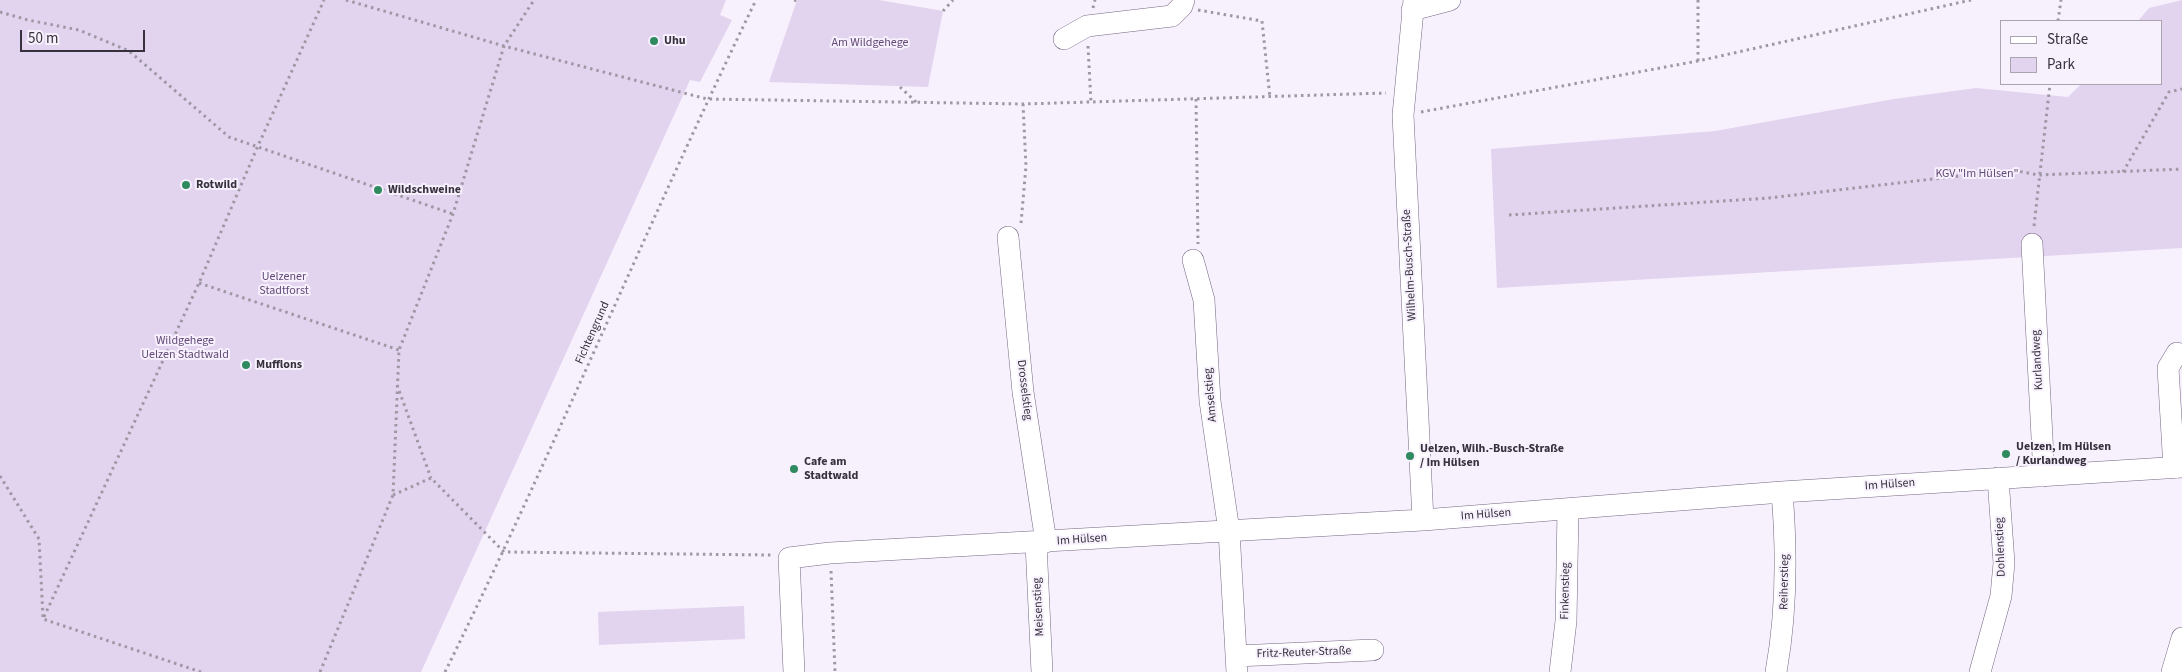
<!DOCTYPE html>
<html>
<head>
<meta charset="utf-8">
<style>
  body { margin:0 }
  #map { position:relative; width:2182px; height:672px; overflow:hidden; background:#f7f0fd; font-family:"Source Sans 3",sans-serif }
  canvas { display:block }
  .legend { position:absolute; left:2000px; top:20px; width:162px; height:65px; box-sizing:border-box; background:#f7f0fd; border:1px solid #aaa3b0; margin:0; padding:6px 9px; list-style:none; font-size:15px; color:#37303d }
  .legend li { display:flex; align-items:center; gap:10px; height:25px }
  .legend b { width:25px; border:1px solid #aaa3b0 }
  .scale { position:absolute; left:20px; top:30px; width:125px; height:22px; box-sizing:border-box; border:2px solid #37303d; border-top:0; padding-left:6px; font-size:15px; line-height:18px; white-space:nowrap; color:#37303d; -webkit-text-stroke:4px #f7f0fd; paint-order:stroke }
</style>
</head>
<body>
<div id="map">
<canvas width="2182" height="672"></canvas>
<ul class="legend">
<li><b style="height:6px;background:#fff"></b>Straße</li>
<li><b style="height:14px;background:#e2d3ef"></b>Park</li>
</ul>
<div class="scale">50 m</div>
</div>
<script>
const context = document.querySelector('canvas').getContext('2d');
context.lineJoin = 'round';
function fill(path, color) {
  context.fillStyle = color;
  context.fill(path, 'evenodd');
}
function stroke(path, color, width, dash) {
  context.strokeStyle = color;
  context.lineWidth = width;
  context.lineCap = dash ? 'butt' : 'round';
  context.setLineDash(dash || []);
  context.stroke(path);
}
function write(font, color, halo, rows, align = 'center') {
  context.font = font + ' "Source Sans 3",sans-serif';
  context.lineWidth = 4;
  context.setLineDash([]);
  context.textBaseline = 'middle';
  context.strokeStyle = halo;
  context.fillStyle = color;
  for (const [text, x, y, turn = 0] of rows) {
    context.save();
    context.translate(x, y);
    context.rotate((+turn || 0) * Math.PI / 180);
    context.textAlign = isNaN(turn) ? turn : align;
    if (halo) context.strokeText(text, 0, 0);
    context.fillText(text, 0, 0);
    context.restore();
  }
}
fill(new Path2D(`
  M0,0H726L720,15L732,20L700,82L690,80L421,672H0Z
  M797,0H879L943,11L928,87L769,82Z
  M2182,0V248L1497,288L1491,149L1715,131L1894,99L1976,88L2068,97L2081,84H2161V21H2138L2149,8Z
  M744,606L745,639L599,645L598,612Z`), '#e2d3ef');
const minor = new Path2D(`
  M1414,0L1403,115L1423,520
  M1412,10L1450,0
  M1064,39L1087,26L1172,16L1182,6L1184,0
  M1008,237L1023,392L1046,542
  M2032,244L2044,476
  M1193,260L1204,300L1210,401L1229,531L1237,672
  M2174,468L2168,368L2177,353
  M1036,543L1042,672
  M1236,656L1373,650
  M794,672L789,558L830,553L1423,520L1782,492L2182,467
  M1560,672L1566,621L1568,510
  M1776,672C1787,612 1787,552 1782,492
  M1980,672L2001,596L2004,563L1998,478
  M2172,672L2182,638`);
stroke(minor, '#756683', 22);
stroke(new Path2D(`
  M346,0L504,46L707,99L1023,104L1386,93
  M794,0L798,1
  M1093,8L1095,0
  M1198,10L1262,21L1270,98
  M943,11L953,0
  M0,12L28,20L79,30L129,51L229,137L453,214
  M2058,21L2061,0
  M1088,46L1091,103
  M1698,61V0
  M900,87L917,103
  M1196,99L1198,244
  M1421,112L1698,61L1971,0
  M2123,172L2169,92L2182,89
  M1509,215L1769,198L2011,170L2039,175L2182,169
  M1021,223L1026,166L1023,104
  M2034,226L2050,84
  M199,283L399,350
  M397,385L431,478
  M0,476L39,539L43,617
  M393,495L431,478L504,552L771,555
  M831,571L835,672
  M201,672L43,619L199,283L257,148L324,0
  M320,672L393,495L399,350L453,214L504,46L534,0
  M445,672C554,451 648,222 756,0`), '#9e97a4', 3, [2.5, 4]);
stroke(minor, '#fff', 21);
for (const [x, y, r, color] of [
  [654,41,5,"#308a5f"],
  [186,185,5,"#308a5f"],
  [378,190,5,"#308a5f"],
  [246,365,5,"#308a5f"],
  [2006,454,5,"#308a5f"],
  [1410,456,5,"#308a5f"],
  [794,469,5,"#308a5f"]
]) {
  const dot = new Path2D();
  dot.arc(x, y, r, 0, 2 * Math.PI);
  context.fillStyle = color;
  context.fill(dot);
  stroke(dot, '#f7f0fd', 2);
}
write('bold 12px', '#37303d', '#f7f0fd', [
  ["Uhu",664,41],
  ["Rotwild",196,185],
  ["Wildschweine",388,190],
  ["Mufflons",256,365],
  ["Uelzen, Im Hülsen",2016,447],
  ["/ Kurlandweg",2016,461],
  ["Uelzen, Wilh.-Busch-Straße",1420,449],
  ["/ Im Hülsen",1420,463],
  ["Cafe am",804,462],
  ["Stadtwald",804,476]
], 'left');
write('12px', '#634a77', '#f7f0fd', [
  ["Am Wildgehege",870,43],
  ["KGV \"Im Hülsen\"",1977,174],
  ["Uelzener",284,277],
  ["Stadtforst",284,291],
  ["Wildgehege",185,341],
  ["Uelzen Stadtwald",185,355]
]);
write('12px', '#37303d', '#f7f0fd', [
  ["Wilhelm-Busch-Straße",1410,265,-93],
  ["Fichtengrund",593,333,-66],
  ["Kurlandweg",2038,360,-93],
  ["Drosselstieg",1024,390,83],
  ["Amselstieg",1211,395,-95],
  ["Im Hülsen",1890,485,-4],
  ["Im Hülsen",1486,515,-4],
  ["Im Hülsen",1082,540,-4],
  ["Dohlenstieg",2001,547,-92],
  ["Reiherstieg",1785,582,-89],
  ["Finkenstieg",1566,591,-89],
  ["Meisenstieg",1039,607,-93],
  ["Fritz-Reuter-Straße",1304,653,-2]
]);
</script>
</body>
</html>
